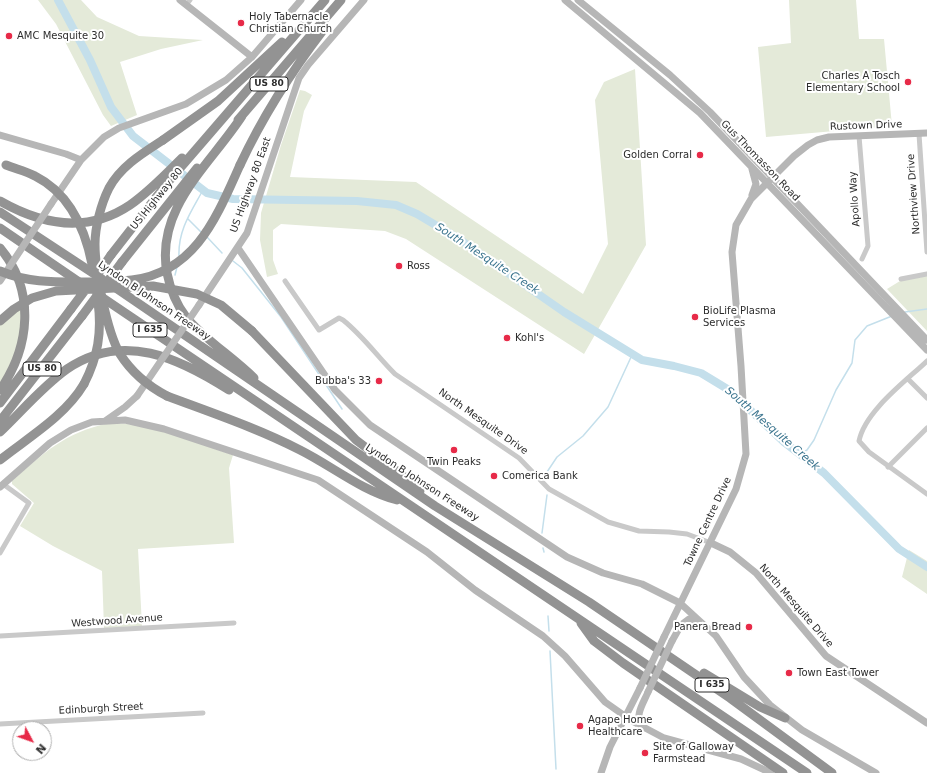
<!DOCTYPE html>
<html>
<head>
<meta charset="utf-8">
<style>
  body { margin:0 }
  #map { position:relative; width:927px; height:773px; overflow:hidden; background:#fff; font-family:"DejaVu Sans",sans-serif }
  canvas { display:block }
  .north { position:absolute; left:12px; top:721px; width:40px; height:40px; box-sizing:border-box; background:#fff; border:1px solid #ababab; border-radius:50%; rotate:131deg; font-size:11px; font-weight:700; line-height:16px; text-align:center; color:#2c2c2c }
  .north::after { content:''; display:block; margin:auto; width:14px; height:18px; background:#e72a48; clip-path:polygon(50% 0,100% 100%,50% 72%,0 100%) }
</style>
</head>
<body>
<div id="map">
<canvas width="927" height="773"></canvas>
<div class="north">N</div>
</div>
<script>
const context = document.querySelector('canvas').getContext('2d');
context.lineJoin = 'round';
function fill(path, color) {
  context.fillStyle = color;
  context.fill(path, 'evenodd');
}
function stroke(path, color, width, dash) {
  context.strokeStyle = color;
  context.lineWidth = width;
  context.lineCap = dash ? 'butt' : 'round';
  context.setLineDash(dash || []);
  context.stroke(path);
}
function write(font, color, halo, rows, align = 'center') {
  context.font = font + ' "DejaVu Sans",sans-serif';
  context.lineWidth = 4;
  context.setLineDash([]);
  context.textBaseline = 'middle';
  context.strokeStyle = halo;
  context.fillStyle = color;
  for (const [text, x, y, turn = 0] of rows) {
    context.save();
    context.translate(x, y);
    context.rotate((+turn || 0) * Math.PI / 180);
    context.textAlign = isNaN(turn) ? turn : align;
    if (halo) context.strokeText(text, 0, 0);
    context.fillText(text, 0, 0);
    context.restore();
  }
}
fill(new Path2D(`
  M38,0H81L97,17L139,36L203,40L161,49L120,62L137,115L111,126L103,115L56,24Z
  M789,0H856L859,39H884L892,126L766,137L758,47L791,43Z
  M635,69L646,245L584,354L406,239L385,231L281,224L273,230V260L278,274L267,277L260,240L261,213L281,145L300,90L305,91L312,95L304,111L290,177L416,182L583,294L608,244L595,100L604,82Z
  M927,276V331L887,289L900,281Z
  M22,307L21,341L0,385V324Z
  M109,423C152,423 193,442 233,455L229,468L234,543L138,549L142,626L104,628L102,571L53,546L20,526L34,503L12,484V481C45,452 64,433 109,423Z
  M909,550L927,561V594L902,577Z`), '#e4ead9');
stroke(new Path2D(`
  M188,219L201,232
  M207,237L222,253
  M179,256C178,230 191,212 203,190
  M233,261L242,268L281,317L342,409
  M175,275L177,267
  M905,312L927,309
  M796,452L802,453L807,450L814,440L836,390L852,363L855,340L867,326L892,316
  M547,472L557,457L583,436L608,407L632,355
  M542,533L547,495
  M543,548L544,552
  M548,616L549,631
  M550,651L556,769`), '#c4dfeb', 1.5);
stroke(new Path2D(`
  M58,0L90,60L111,107L133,136L207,193L233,199L357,201L396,205L417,214L459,239L564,312L642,360L674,366L701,373L729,390L784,442L824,473L899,549L927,567`), '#c4dfeb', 8);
stroke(new Path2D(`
  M186,5L190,0
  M919,134L927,252
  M859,136L868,246L862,259
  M901,279L927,274
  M285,281L319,330L339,318L343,320C363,336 377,356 395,374L519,458L549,489L608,522L639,531L669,532L687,534L711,543
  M927,361C906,381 865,411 859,441L869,452L927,494
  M908,379L927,398
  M888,467L927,428
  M0,553L29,503L3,484
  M0,636L234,623
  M0,724L203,713`), '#c9c9c9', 5);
stroke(new Path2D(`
  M180,0L252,57
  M565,0L700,113L927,350
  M578,0L670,75L710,112L927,340
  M0,135L66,154L81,160
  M752,169L756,184L752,195
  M51,204L81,160L104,137L119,128L186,104L226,80L252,57L301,0
  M238,248L335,390L370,425L567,557L603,573L642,584L680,603L716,636L744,677L770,705L802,730L876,773
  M199,305L247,233L299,78L308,65L364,0
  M105,421L125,407L137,396
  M0,487L50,443L71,430L92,422L125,420L164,429L318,480L427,552L475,590L543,636L565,656L605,702L632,721L664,738L741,759L771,773
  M711,543L730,552L756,573L826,656L927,723
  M664,637L736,489L746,454L741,366L732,252L736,225L751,199L794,156L808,145L817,140L829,137L927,133
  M672,641L681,625L689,619L700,622
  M641,727C635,714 643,704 648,692
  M601,773L610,747L640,688`), '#b6b6b6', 7);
stroke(new Path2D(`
  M242,116C210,165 155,208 167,273C170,288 176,304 186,317C205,340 233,357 254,378
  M238,120L341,0
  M163,140L218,101L282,42
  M240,165C263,116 291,72 324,29
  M0,201C42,225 87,234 130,205C149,192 166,174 182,158
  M0,212L102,279
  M0,228L82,284
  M0,248C36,291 30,347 0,390
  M111,255L168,182L325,0
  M122,262L197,168
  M113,286L435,506L589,602L730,698L832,773
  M97,294L807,773
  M252,331L356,440L409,480L420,491
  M167,396C212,413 257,428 300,450C332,466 362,491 397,500
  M0,403L71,309
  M0,421L82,316
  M0,432C22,411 43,386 67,369C123,331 179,358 229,390
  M0,460C29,437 65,416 84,384
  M581,623L594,641L623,663L783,773
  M704,673L760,707L785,718`), '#939393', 9);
stroke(new Path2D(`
  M0,281L51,204
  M137,396L199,305
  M640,688L664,637
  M648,692L672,641`), '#b6b6b6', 7);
stroke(new Path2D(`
  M163,140C143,153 121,166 109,188C101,204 95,227 95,244C95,271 107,332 120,354C132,373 148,386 167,396
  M6,165C16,169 26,171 35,176C69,193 85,229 92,264
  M0,271C28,283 56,282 86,282C101,281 117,282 132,280C196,272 217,216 240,165
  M97,275L111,255
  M71,309L89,285
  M82,316L122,262
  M0,321L14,309L32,298L56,291L153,286L197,294L221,305L252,331
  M84,384C98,357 102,332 98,302`), '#939393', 9);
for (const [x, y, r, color] of [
  [241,23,4,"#e72a48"],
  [9,36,4,"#e72a48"],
  [908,82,4,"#e72a48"],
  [700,155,4,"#e72a48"],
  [399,266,4,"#e72a48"],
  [695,317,4,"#e72a48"],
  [507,338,4,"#e72a48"],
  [379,381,4,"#e72a48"],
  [454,450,4,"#e72a48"],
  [494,476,4,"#e72a48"],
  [749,627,4,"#e72a48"],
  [789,673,4,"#e72a48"],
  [580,726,4,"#e72a48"],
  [645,753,4,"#e72a48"]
]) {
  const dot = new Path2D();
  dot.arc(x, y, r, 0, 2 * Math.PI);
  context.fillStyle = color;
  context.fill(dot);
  stroke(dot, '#fff', 1.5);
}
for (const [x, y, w] of [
  [269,84,38],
  [150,330,34],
  [42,369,38],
  [712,685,34]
]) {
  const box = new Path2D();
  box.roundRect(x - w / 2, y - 7, w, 14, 3);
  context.fillStyle = '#fff';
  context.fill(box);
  stroke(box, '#2c2c2c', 1);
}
write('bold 9px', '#2c2c2c', null, [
  ["US 80",269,84],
  ["I 635",150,330],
  ["US 80",42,369],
  ["I 635",712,685]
]);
write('10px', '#2c2c2c', '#fff', [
  ["Holy Tabernacle",249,17],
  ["Christian Church",249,29],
  ["AMC Mesquite 30",17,36],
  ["Charles A Tosch",900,76,"right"],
  ["Elementary School",900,88,"right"],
  ["Golden Corral",692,155,"right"],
  ["Ross",407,266],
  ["BioLife Plasma",703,311],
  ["Services",703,323],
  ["Kohl's",515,338],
  ["Bubba's 33",371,381,"right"],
  ["Twin Peaks",454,462,"center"],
  ["Comerica Bank",502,476],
  ["Panera Bread",741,627,"right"],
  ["Town East Tower",797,673],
  ["Agape Home",588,720],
  ["Healthcare",588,732],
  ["Site of Galloway",653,747],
  ["Farmstead",653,759]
], 'left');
write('10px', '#2c2c2c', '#fff', [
  ["Rustown Drive",866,126,-2],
  ["Gus Thomasson Road",760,161,46],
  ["US Highway 80 East",251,185,-70],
  ["Northview Drive",914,194,-94],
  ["US Highway 80",157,199,-51],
  ["Apollo Way",855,199,-94],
  ["Lyndon B Johnson Freeway",154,301,34],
  ["North Mesquite Drive",483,422,35],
  ["Lyndon B Johnson Freeway",422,483,33],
  ["Towne Centre Drive",708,522,-65],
  ["North Mesquite Drive",796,606,49],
  ["Westwood Avenue",117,621,-4],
  ["Edinburgh Street",101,709,-3]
]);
write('italic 11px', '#3a748e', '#fff', [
  ["South Mesquite Creek",487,259,33],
  ["South Mesquite Creek",772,429,41]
]);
</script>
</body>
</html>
